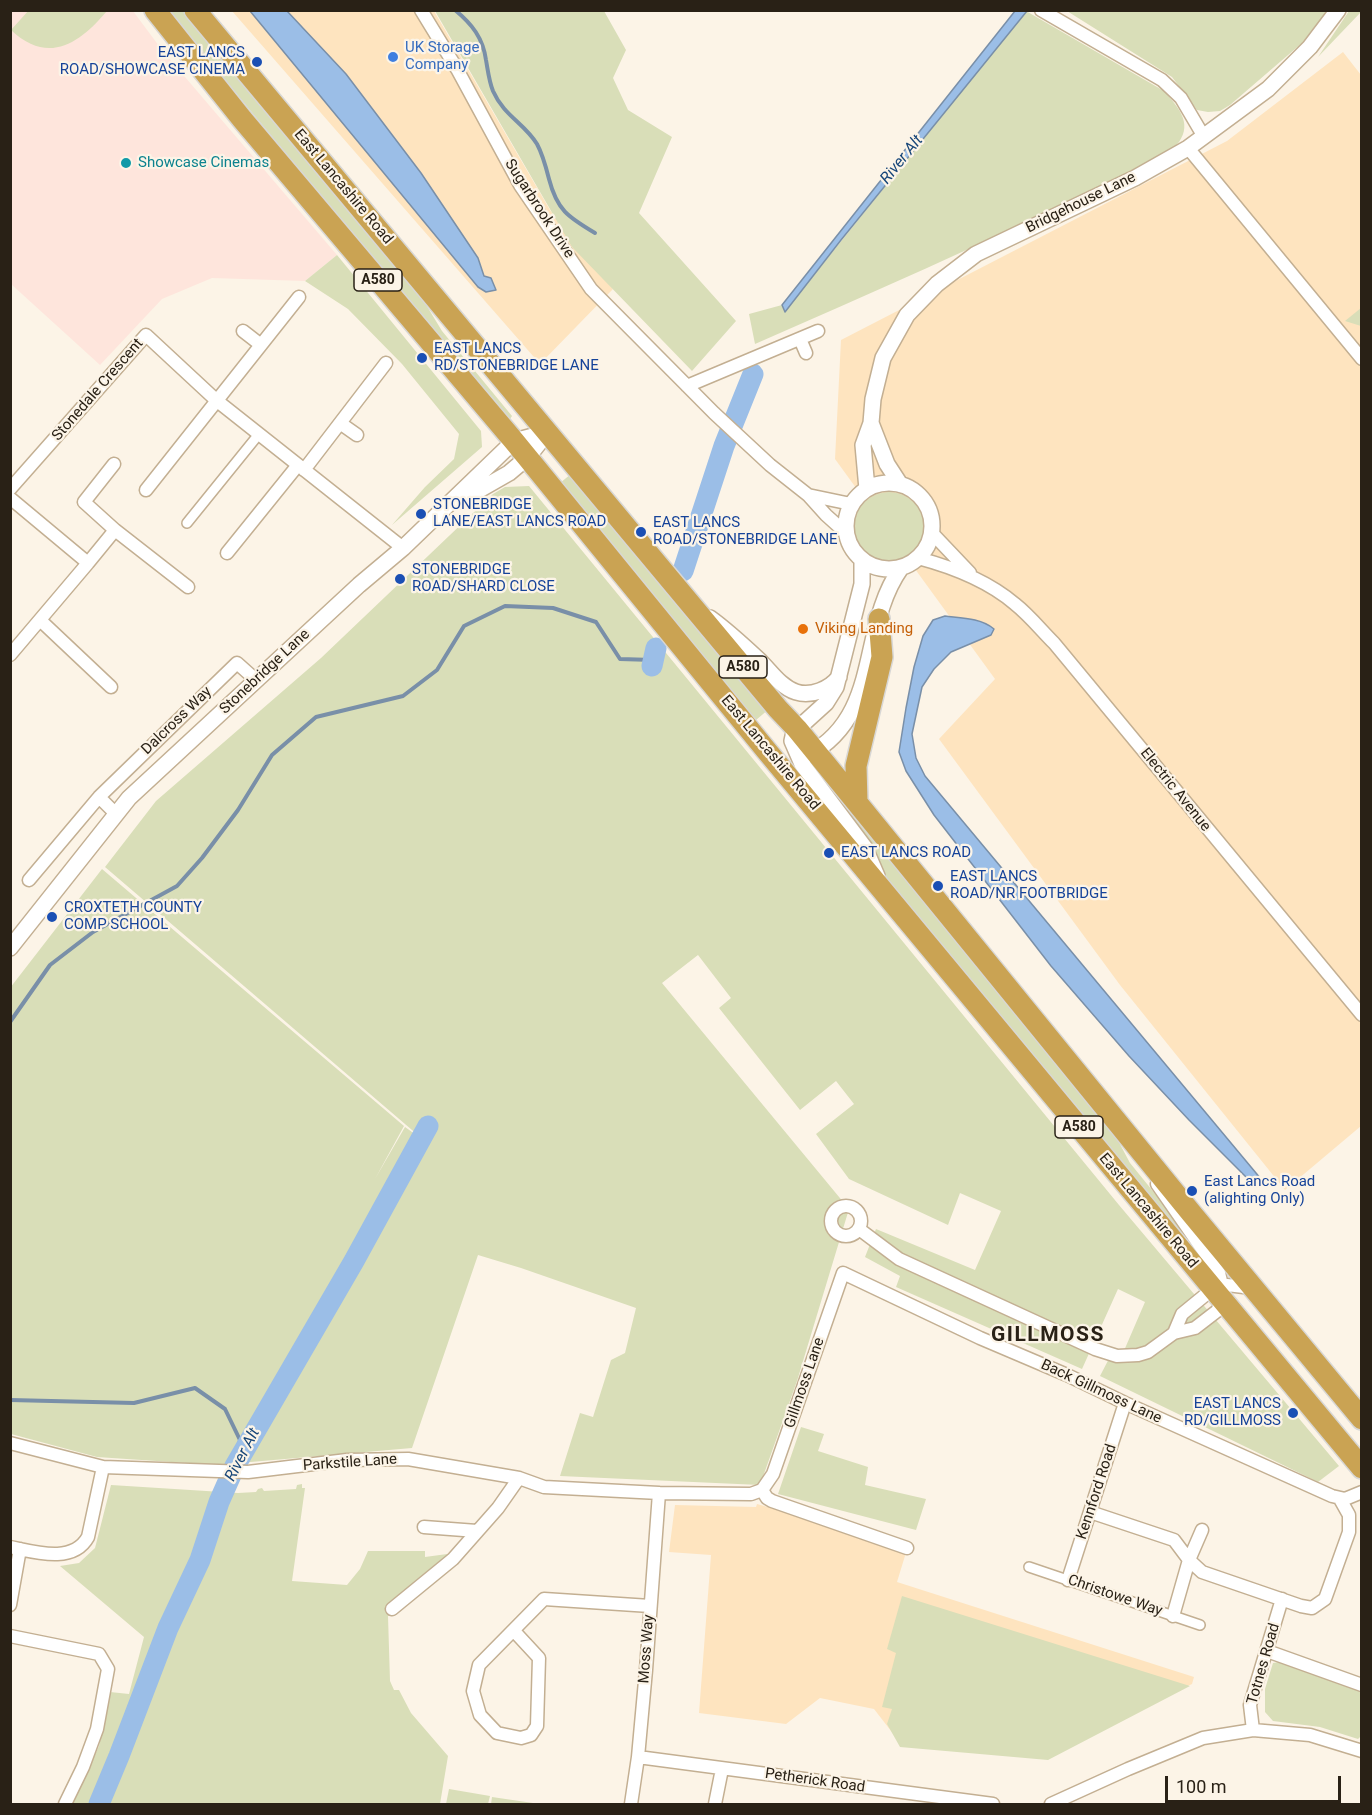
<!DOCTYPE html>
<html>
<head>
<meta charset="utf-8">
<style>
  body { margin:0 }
  #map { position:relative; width:1372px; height:1815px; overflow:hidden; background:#fcf4e7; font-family:Roboto,sans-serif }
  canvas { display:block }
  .frame { position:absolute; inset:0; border:12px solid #292116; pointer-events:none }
  .scale { position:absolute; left:1165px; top:1776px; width:176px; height:27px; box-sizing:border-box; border:3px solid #292116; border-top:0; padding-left:8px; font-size:18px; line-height:21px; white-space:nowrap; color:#292116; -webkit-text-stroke:4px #fcf4e7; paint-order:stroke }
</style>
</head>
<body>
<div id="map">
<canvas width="1372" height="1815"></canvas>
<div class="frame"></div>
<div class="scale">100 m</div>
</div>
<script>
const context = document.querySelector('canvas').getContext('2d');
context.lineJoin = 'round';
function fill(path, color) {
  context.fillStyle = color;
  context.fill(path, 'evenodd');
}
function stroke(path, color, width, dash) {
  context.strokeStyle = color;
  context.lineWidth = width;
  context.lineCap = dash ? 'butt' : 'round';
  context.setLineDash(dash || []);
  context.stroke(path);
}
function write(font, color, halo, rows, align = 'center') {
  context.font = font + ' Roboto,sans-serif';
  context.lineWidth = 4.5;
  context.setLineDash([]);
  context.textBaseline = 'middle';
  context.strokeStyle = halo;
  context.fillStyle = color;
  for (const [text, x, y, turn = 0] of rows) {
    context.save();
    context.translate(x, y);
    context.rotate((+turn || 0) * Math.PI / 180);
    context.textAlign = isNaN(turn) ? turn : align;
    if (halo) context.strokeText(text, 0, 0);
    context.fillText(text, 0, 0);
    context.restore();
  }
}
fill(new Path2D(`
  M11,11H133L162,50L337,255L305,281L212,278L162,299L100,365L11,284Z`), '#fee5dc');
fill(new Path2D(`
  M232,11H434L550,210L613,289L540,364Z
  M1343,52L1361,75V1126L1285,1190L1120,985L939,739L995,679L835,459L841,340L1227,141Z
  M757,1504L908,1546L897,1582L1194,1677L1192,1684L1046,1753L898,1740L874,1709L820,1698L786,1724L699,1713L711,1555L669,1552L675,1505L756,1507Z`), '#fee4bf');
fill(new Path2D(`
  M29,10H107V11C79,44 48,65 11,30Z
  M168,11H187L422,298L442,331L512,416L508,422Z
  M435,11H604L626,50L613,78L628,110L672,137L639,213L736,321L692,371L572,247Z
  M1026,11L1164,91C1177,106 1193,122 1179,142C1170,155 1113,181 1096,189C983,244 869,294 755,344L749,314L782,305L785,311Z
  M1067,11H1327L1302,43L1230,105L1220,111L1208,112L1197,110L1172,77Z
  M1349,11L1361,12L1318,57Z
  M337,255L481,431L482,447L392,525L425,487L454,459L459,434L402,364L348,309L305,281Z
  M1361,308V326L1345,321Z
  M571,474L769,709L756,720L560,483Z
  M529,486L1119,1205L1339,1466L1318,1482L1100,1376L1114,1349L1123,1353L1145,1302L1118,1289L1082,1369L896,1287L900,1276L865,1257L876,1229L975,1270L1001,1211L960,1193L948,1225L849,1179L816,1134L854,1104L836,1081L800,1110L719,1008L731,998L698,955L662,983L849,1209L797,1381L760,1485L560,1476L580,1413L593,1417L611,1360L625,1353L636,1308L521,1268L478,1255L412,1448L216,1465L97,1457L11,1434L10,988L102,869L404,1126L375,1179L405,1127L426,1142L105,867L156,801L321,658L493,494L505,487Z
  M854 527a35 35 0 1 1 70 0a35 35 0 1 1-70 0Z
  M831,786L894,866L1114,1133L1130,1163L1165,1206L1192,1247L1190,1248L887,882L827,789Z
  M801,1427L824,1434L818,1451L868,1467L865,1485L926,1499L916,1530L778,1494Z
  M302,1484V1488H305L292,1581L347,1585L360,1569L368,1551H425V1557L462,1552L388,1616L390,1681L394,1690H399L411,1713L448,1756L440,1804H72L99,1746L110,1692L129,1694L144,1637L60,1566L79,1563L95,1548L111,1485L238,1493L256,1492L258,1489L262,1488L264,1491L296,1489L297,1485Z
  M902,1596L1190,1686L1048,1760L900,1747L887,1724L892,1709L882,1707L896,1653L887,1649Z
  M1279,1662L1361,1690V1736L1358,1739L1320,1727L1273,1721L1265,1712V1689L1273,1663Z
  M449,1789L490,1796L488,1804H446Z
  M492,1797L533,1803V1804H491Z`), '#d9deb8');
const water = new Path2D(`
  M250,11H287L346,74L421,173L478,258L484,276L491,278L496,290L486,292L478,287Z
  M1015,11H1027L841,240L785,312L782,305Z
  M945,616C961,618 981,618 994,629L991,635L951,652L934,669L922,687L912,734L916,758L925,776L1261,1179L1262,1184L1256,1187L1189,1120L1129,1056L1051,966L934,815L906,771L899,752L906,708L914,667L923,636L933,620Z`);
fill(water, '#9bbee7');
stroke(water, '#798fa8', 1.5);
stroke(new Path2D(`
  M455,10C472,24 483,38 486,60C488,71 489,81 493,91C504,116 524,123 537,144C543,155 546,167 549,179C557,210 568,217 595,233
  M10,1022L50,965L93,932L177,886L202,858L238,810L272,755L316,717L403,696L437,670L464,626L505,606L553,608L596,622L620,659L653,660
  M10,1400L134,1403L195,1388L225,1409L240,1440L235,1466`), '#798fa8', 4);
stroke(new Path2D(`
  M683,571L724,446L753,374
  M652,666L656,648
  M99,1804L119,1756L168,1628L200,1560L219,1502L235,1466L354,1261L428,1126`), '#9bbee7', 21);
const pedestrian = new Path2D(`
  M187,523L259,434
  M1029,1567L1200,1625`);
const minor = new Path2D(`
  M421,10L457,69L520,185L591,289L714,413L770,465L808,495L826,515L846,533
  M1041,10L1162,80L1181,98L1204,137
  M1188,148L1362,359
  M243,331L261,345
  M800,339L806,353
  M687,386L818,331
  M340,423L357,435
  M304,470L386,363
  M10,489L146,335L216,400L403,548
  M146,490L299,297
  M808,495L851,504
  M10,498L88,563L10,655
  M115,530L188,587
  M932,533L970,573
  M227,553L298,465
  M918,558C952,567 987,580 1015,604C1029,615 1041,630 1054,643L1362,1015
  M88,563L115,530L84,502L114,464
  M40,620L111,687
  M99,797L116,814
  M29,880L99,797L237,663L256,680
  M831 1221a15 15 0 1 1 30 0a15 15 0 1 1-30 0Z
  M859,1229L899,1259L1095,1349L1117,1356L1138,1355L1148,1352L1174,1333L1195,1328L1217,1311L1223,1301L1222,1285L1219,1273L1157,1184
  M1174,1333L1182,1314L1215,1287L1227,1285L1252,1288
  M10,1443L103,1467L248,1472L347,1460L408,1459L519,1478L544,1487L659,1493L751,1494L762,1490L773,1474L843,1273L980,1338L1067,1375L1125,1403L1332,1496L1345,1499L1362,1492
  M762,1490L767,1498L772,1501L907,1548
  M1090,1512L1174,1540L1189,1560L1202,1572L1301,1606L1312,1608L1325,1599L1349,1532V1515L1340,1499
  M424,1527L477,1531
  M10,1547C35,1552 73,1564 88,1537L103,1467
  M1068,1580L1125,1403
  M10,1605L20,1549
  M392,1609L453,1559L498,1508L519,1478
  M1173,1616L1189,1560L1202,1530
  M514,1631L539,1658L537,1726L531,1735L521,1738L497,1733L480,1715L473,1691L479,1665L544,1599L650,1606
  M10,1636L99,1654L108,1669L97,1729L83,1767L65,1804
  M1267,1651L1362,1685
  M1253,1730L1250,1705L1282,1599
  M638,1757L993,1804
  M631,1804L638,1757L646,1670L659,1493
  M715,1804L722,1769
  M1051,1804L1128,1769L1203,1738L1253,1730L1310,1735L1362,1751`);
const tertiary = new Path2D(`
  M871,423L887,464L900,484
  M846 526a43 43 0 1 1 86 0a43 43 0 1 1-86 0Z
  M867,489L863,445L871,423L873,399L883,358L907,315L937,284L976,254L1135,178L1188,148L1268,89L1310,47L1338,10
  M460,501L509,473L528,457L548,432
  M862,560V584L836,687L826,703L794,732L792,741L802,764L865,848L877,876
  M710,618C728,631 744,646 760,661C771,672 781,687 796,692C811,697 830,689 839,677
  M808,755C883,715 858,628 901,568
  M10,948L129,798L359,585L403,548L514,441L548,432`);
const trunk = new Path2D(`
  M155,10L242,119L514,441L766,750L1362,1468
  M195,10L778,709L797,729L1192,1214L1362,1419
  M857,802L856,766L882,657L879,619`);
stroke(pedestrian, '#c3af92', 12);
stroke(minor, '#c3af92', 15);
stroke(tertiary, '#c3af92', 18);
stroke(trunk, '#d8d7d5', 24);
stroke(pedestrian, '#fff', 9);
stroke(minor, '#fff', 12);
stroke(tertiary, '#fff', 15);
stroke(trunk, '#caa353', 21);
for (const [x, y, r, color] of [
  [393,57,6,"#3f7fe0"],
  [257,62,6,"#1a4fb4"],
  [126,163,6,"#0f9aa8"],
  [422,358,6,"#1a4fb4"],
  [421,514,6,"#1a4fb4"],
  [641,532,6,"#1a4fb4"],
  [400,579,6,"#1a4fb4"],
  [803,629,6,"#e8710a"],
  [829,853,6,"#1a4fb4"],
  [938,886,6,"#1a4fb4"],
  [52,917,6,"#1a4fb4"],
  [1192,1191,6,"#1a4fb4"],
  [1293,1413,6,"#1a4fb4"]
]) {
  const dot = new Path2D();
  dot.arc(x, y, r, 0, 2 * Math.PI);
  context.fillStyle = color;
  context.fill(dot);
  stroke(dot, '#fcf4e7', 2);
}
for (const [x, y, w] of [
  [378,280,48],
  [743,667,48],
  [1079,1127,48]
]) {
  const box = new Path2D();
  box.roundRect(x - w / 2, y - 11, w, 22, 4.5);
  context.fillStyle = '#fcf4e7';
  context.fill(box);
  stroke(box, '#292116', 1.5);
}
write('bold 14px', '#292116', null, [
  ["A580",378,280],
  ["A580",743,667],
  ["A580",1079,1127]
]);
write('15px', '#366cbe', '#fcf4e7', [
  ["UK Storage",405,48],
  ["Company",405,65]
], 'left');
write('15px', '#164399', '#fcf4e7', [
  ["EAST LANCS",245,53,"right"],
  ["ROAD/SHOWCASE CINEMA",245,70,"right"],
  ["EAST LANCS",434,349],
  ["RD/STONEBRIDGE LANE",434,366],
  ["STONEBRIDGE",433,505],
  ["LANE/EAST LANCS ROAD",433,522],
  ["EAST LANCS",653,523],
  ["ROAD/STONEBRIDGE LANE",653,540],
  ["STONEBRIDGE",412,570],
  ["ROAD/SHARD CLOSE",412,587],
  ["EAST LANCS ROAD",841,853],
  ["EAST LANCS",950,877],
  ["ROAD/NR FOOTBRIDGE",950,894],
  ["CROXTETH COUNTY",64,908],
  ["COMP SCHOOL",64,925],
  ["East Lancs Road",1204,1182],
  ["(alighting Only)",1204,1199],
  ["EAST LANCS",1281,1404,"right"],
  ["RD/GILLMOSS",1281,1421,"right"]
], 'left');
write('15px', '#0d838f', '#fcf4e7', [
  ["Showcase Cinemas",138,163]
], 'left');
write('15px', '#292116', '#fcf4e7', [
  ["East Lancashire Road",343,187,50],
  ["Bridgehouse Lane",1081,203,-26],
  ["Sugarbrook Drive",539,209,57],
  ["Stonedale Crescent",98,390,-49],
  ["Stonebridge Lane",265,672,-43],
  ["Dalcross Way",177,721,-44],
  ["East Lancashire Road",770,753,50],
  ["Electric Avenue",1175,790,51],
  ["East Lancashire Road",1148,1211,50],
  ["Gillmoss Lane",805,1383,-71],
  ["Back Gillmoss Lane",1101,1392,25],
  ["Parkstile Lane",350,1463,-4],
  ["Kennford Road",1097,1492,-72],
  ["Christowe Way",1115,1596,19],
  ["Moss Way",647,1649,-86],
  ["Totnes Road",1264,1664,-74],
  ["Petherick Road",815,1781,8]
]);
write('15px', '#c56008', '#fcf4e7', [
  ["Viking Landing",815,629]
], 'left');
write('italic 16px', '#174679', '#fcf4e7', [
  ["River Alt",902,160,-51],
  ["River Alt",243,1455,-63]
]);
context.letterSpacing = '1.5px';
write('bold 21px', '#292116', '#fcf4e7', [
  ["GILLMOSS",1048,1336]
]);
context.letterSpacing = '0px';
</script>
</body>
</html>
